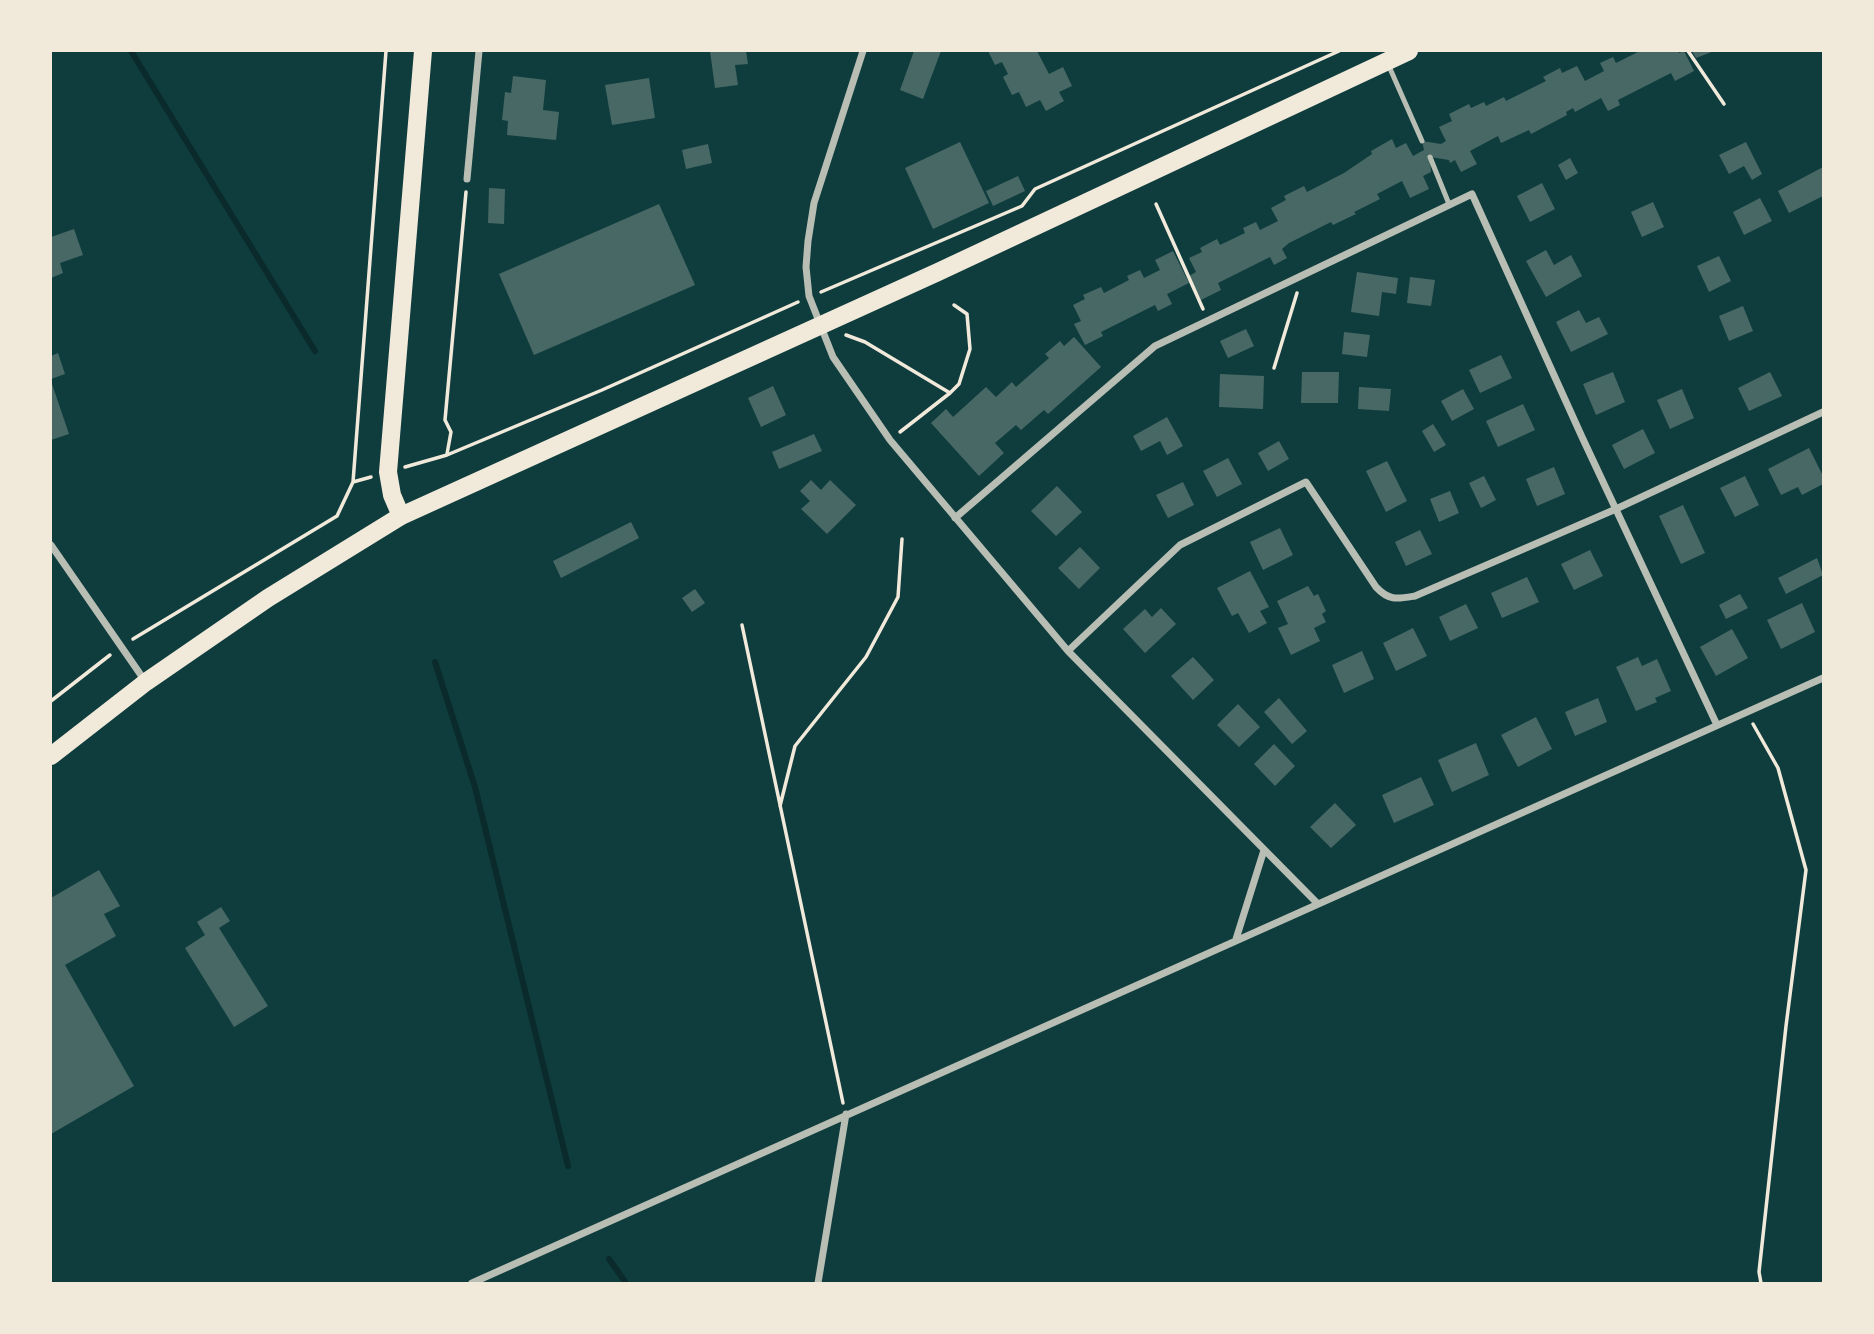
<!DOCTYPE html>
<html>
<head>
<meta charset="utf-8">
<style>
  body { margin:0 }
  #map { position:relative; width:1874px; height:1334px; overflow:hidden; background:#0f3d3e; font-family:"PT Sans Narrow",sans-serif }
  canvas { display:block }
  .frame { position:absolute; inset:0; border:52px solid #f1e9da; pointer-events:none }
</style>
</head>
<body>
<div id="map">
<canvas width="1874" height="1334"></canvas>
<div class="frame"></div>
</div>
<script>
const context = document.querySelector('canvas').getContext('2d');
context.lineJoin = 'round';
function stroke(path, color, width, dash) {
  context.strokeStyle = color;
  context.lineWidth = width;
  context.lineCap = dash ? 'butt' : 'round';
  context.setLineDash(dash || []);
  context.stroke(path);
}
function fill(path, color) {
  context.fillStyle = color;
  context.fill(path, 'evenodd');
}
stroke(new Path2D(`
  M131,51L315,351
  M435,662L475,787L568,1166
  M609,1259L626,1283`), '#0a2a2b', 6);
fill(new Path2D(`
  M710,51H746L748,64L735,65L738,85L715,88Z
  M914,51H941L923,99L900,90Z
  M988,51H1037L1049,74L1063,67L1072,86L1059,92L1064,101L1046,111L1040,100L1026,107L1019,92L1012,95L1003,77L1008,74L1002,62L995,65Z
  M1640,51H1678L1679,53L1684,51L1694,71L1675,81L1671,73L1618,100L1620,105L1608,111L1601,98L1575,112L1573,108L1566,112L1567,115L1531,134L1529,130L1501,143L1498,136L1470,151L1477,164L1461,172L1455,160L1450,163L1449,160L1430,157L1431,172L1423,176L1429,189L1410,198L1402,181L1377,194L1380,199L1354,212L1356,214L1333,225L1331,222L1289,243L1282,249L1287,258L1274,265L1270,257L1218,283L1221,290L1201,300L1189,276L1196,272L1189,258L1202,252L1200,248L1217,239L1220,245L1245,233L1243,228L1256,222L1260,230L1278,221L1271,208L1286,200L1284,196L1304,186L1307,192L1344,173L1372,154L1371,151L1392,139L1396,148L1406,143L1413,156L1424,150L1422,141L1441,144L1446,141L1439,127L1452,121L1449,114L1469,104L1471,108L1484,102L1486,106L1504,97L1506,101L1546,81L1543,77L1560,68L1562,73L1577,66L1585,81L1604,71L1600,63L1613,57L1616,63Z
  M1692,51H1714L1696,58Z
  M513,76L546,80L543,110L559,112L556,140L507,135L508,121L502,120L505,92L511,93Z
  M649,78L655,118L612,125L605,85Z
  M960,142L989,203L933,229L905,168Z
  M1746,142L1762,174L1752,180L1744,166L1729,174L1719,155Z
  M708,144L712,163L686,169L682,150Z
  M1570,158L1578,173L1566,180L1558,165Z
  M1823,167V196L1789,213L1778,191Z
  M1018,176L1025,191L993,206L986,191Z
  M1542,183L1555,209L1530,222L1517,196Z
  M489,188L505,189L504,224L488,223Z
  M1760,198L1772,221L1744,235L1733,212Z
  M1653,202L1664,227L1642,237L1631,212Z
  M659,204L695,285L534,355L499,274Z
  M74,229L83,255L60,263L63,273L51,278V237Z
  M1546,250L1554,265L1571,255L1582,276L1546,297L1526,261Z
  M1173,251L1189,283L1167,294L1172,304L1158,311L1155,305L1101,332L1103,336L1085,345L1074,324L1081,321L1073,305L1085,299L1083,295L1101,287L1104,293L1129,280L1127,276L1140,270L1144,278L1160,270L1155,260Z
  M1719,256L1731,281L1709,292L1697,266Z
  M1357,272L1398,278L1396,294L1382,292L1379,316L1351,312Z
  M1410,277L1435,280L1431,306L1407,303Z
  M1743,306L1753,331L1729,341L1719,316Z
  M1579,310L1586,323L1599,317L1608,334L1571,352L1556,322Z
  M1246,329L1254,346L1228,358L1220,341Z
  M1344,332L1370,335L1367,357L1342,354Z
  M1074,337L1101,367L1048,414L1044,410L1021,430L1016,425L995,443L1004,453L979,476L931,423L946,409L953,417L986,387L996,397L1012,382L1016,387L1049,358L1045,354L1060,341L1064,346Z
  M58,353L65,374L51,379V356Z
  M1501,355L1512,378L1480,393L1469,370Z
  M1302,372H1339L1338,403H1301Z
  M1613,372L1625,402L1596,415L1583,384Z
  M1770,372L1782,396L1749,411L1738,388Z
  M1220,374L1264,376L1263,409L1219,407Z
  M51,381L69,434L51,440Z
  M773,386L786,415L761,427L748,398Z
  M1359,387L1391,389L1389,411L1358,409Z
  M1463,389L1474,409L1452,421L1441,401Z
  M1682,389L1694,418L1670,429L1657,400Z
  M1523,404L1535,430L1498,447L1486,421Z
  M1167,417L1183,446L1167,455L1160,441L1141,451L1133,436Z
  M1433,424L1446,445L1434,452L1422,431Z
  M1643,429L1655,453L1624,469L1612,445Z
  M814,434L822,451L779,469L772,452Z
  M1279,441L1289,459L1268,471L1258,453Z
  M1809,448L1823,476V484L1802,495L1798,487L1781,495L1768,469Z
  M1228,458L1242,484L1217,497L1203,471Z
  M1387,461L1407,501L1386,512L1366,471Z
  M1554,467L1565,494L1537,506L1526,479Z
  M1484,476L1496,500L1481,508L1469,483Z
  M1745,476L1759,505L1735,517L1720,488Z
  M811,480L821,490L830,480L856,505L827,534L801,509L810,501L800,491Z
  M1183,482L1194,505L1168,518L1156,495Z
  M1057,486L1082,512L1056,536L1031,511Z
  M1450,491L1459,513L1439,522L1430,499Z
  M1683,505L1705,553L1681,564L1659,516Z
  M631,522L639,538L561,578L553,561Z
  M1280,528L1293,555L1263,570L1250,542Z
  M1420,530L1432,554L1406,566L1395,542Z
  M1080,547L1100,568L1079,589L1058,568Z
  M1590,550L1603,576L1574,590L1561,564Z
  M1817,558L1823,575L1786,594L1778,578Z
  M1250,571L1269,607L1260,611L1267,623L1249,633L1238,613L1232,616L1217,588Z
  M1527,577L1539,602L1502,618L1491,593Z
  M1308,586L1314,596L1318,594L1326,611L1322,614L1326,622L1314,628L1320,641L1291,655L1278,628L1288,624L1277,601Z
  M695,589L705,603L692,612L682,598Z
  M1740,594L1748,608L1726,619L1719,605Z
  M1802,603L1815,632L1781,649L1767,620Z
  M1466,604L1478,628L1450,641L1439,617Z
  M1161,608L1176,624L1145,653L1123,629L1145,609L1152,617Z
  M1413,628L1427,656L1396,671L1383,643Z
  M1732,629L1748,658L1716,676L1700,647Z
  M1362,651L1374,679L1344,693L1332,665Z
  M1193,657L1214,680L1193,700L1171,676Z
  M1638,657L1642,666L1657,659L1671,691L1655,698L1657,702L1636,711L1616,667Z
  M1279,698L1307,731L1292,744L1264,712Z
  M1598,698L1607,722L1575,736L1565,712Z
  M1238,704L1260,727L1239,747L1217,725Z
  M1536,717L1552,749L1518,767L1501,735Z
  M1476,743L1489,775L1452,792L1438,760Z
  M1274,744L1295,766L1275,786L1254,764Z
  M1421,777L1434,805L1394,823L1382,795Z
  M1335,803L1356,825L1331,848L1310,827Z
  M99,870L120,906L104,914L116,936L65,965L134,1086L51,1134V898Z
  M221,907L230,921L219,928L268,1006L234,1027L185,948L205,935L197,922Z`), '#486865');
stroke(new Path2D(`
  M1688,51L1724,104
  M1156,204L1203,309
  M821,292L1022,206L1035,189L1339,51
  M846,335L865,342L950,393
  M1274,368L1297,293
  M900,432L950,393L959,384L970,349L967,314L954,305
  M447,454L451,432L445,420L466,192
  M405,467L447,455L602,390L798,302
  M353,482L371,477
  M742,625L843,1103
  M133,639L337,516L353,482L386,51
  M51,701L110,655
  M1753,724L1778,768L1806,870L1786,1026L1759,1272L1761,1283
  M780,806L795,746L866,657L898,597L902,539`), '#f1e9da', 3.5);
stroke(new Path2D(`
  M1388,64L1422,141
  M1430,157L1449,204`), '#b8beb3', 5);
stroke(new Path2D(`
  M863,51L814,203L808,241L806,267L809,296L833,357L890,440L1068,651L1317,903
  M467,179L479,51
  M955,518L1155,346L1472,194L1582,437L1717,725
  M51,545L145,681
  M1068,651L1180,545L1306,482L1376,587C1389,601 1397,599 1415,596L1616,509L1823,412
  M1236,939L1264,850
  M472,1283L1823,678
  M818,1283L846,1114`), '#b8beb3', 7);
stroke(new Path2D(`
  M401,516L392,495L388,472L423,51`), '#f1e9da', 18);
stroke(new Path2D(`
  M51,756L146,682L268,598L401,516L938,272L1409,51`), '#f1e9da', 18);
</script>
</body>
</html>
